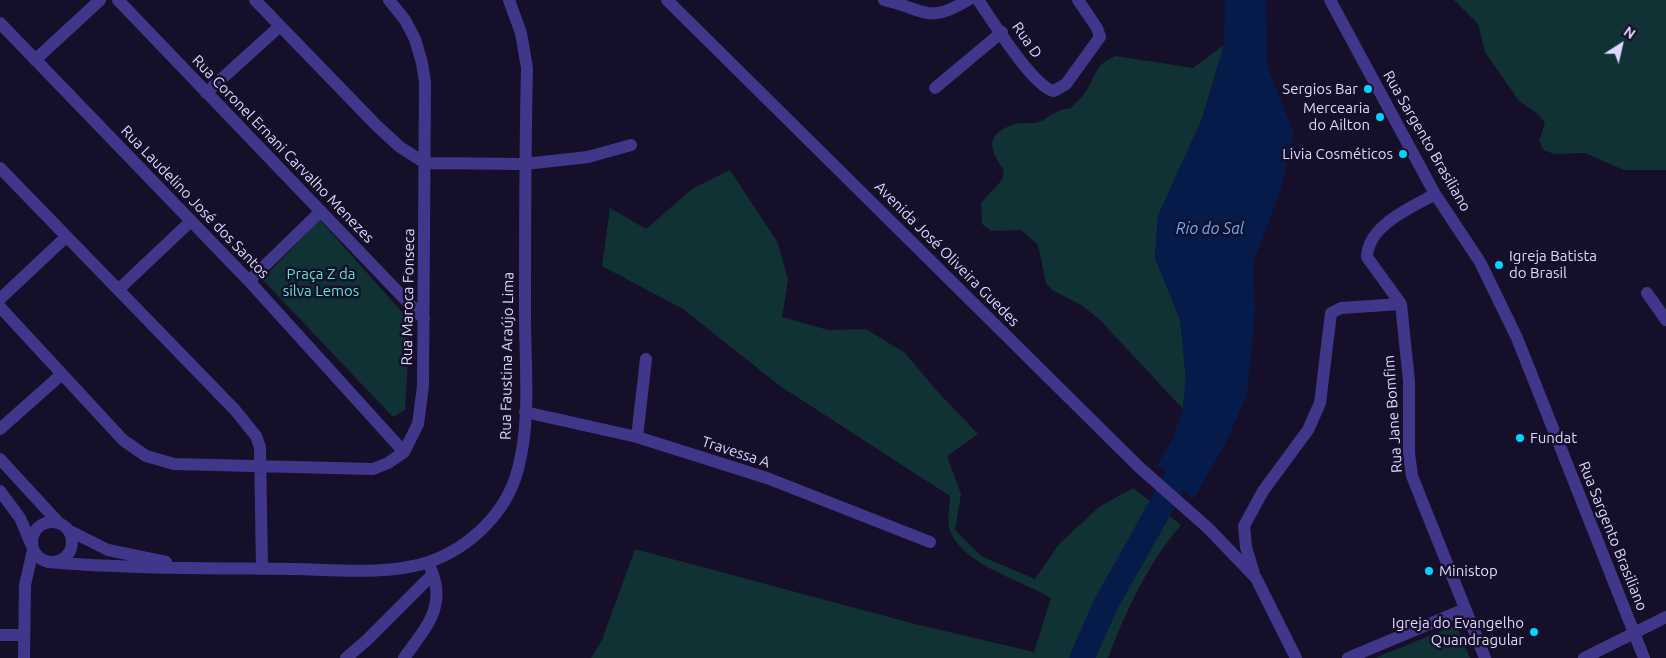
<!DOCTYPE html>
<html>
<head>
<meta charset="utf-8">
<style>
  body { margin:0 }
  #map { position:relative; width:1666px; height:658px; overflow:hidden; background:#150f29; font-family:Ubuntu,sans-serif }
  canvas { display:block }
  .north { position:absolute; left:1596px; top:20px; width:50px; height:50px; -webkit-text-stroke:4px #150f29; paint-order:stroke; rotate:35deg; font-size:14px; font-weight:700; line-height:20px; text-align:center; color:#ded7ff }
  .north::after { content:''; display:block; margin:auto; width:18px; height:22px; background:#ded7ff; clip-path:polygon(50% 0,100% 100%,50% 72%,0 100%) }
</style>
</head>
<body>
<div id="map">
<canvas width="1666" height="658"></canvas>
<div class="north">N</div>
</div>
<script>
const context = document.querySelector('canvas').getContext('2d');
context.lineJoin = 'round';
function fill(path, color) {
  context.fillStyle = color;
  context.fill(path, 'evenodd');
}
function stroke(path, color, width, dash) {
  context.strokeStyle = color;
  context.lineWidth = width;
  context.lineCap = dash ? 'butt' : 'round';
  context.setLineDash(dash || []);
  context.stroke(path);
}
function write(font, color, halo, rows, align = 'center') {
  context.font = font + ' Ubuntu,sans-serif';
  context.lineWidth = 5;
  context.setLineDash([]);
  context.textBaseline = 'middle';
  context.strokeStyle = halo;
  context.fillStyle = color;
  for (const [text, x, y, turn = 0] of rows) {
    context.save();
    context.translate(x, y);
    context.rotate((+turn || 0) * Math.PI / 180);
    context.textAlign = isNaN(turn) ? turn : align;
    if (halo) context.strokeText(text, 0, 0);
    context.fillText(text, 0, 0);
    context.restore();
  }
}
fill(new Path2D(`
  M1454,0H1666V170H1624L1585,153L1554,154L1544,150L1539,141L1545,123L1539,115L1519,101L1485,52L1478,24Z
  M1224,45L1202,119L1158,216L1155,258L1180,319L1186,378L1183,409L1098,318L1081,305L1052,290L1046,283L1038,245L1021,230L991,231L982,224L981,203L1002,180L1004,170C989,149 984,134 1015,124C1023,122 1032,124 1039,122C1051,117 1057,108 1070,109C1075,104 1080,99 1084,94C1096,78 1094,63 1116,56L1193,68Z
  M730,170L778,243L788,280L782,317L828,330L866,329L905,353L936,390L978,434L947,456L961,494L955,530L981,556L1035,579L1059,544L1099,507L1133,488L1181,525C1148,563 1126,611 1108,658H591L602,640L635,549L915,624L1034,652L1051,598C1021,580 959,564 949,527C947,518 950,505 950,496L780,386L683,309L602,266L610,208L646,229L692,189Z
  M320,220L410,321L405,410L393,417L262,279Z
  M1456,625L1470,658H1375Z`), '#113234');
fill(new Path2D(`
  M1225,0H1266L1267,65L1294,133L1281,189L1253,264L1255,313L1247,395L1225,444L1194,499L1157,465L1172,440L1183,409L1186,378L1180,319L1155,258L1158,216L1202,119L1224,45Z`), '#071b4a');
stroke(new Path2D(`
  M1082,658L1106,604L1191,453`), '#071b4a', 25);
stroke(new Path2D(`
  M118,0L424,319
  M255,0L377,126L400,147L425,163L525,164L588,157L631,145
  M667,0L1139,467L1208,528L1256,578L1296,658
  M884,0C925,9 927,25 968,0
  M978,0C992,20 1033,87 1054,91L1066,84L1100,37L1097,28L1078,0
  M1330,0L1435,194L1480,262L1517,338L1644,658
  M0,23L249,281L404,452
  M35,60L100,0
  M935,88L1002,32
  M206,93L280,26
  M0,168L235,410L256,436L260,447L262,569
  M1435,194C1411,208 1368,225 1367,257L1401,304L1409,381V453L1412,476L1485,658
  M249,281L321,211
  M118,290L191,221
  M1647,293L1666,320
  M0,299L66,237
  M0,307L123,440L146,456L174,464L373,469L388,463L404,452L418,424L423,386L425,82L422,63L415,39L405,20L389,0
  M525,412L637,437L767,478L930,542
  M0,429L62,374
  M637,437L646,359
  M0,459L59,523
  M0,491L20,518L31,544
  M32 542a20 20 0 1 1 40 0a20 20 0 1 1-40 0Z
  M68,530L108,550L166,562
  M48,562C131,569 213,568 296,569C337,570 390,575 429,562C471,547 507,512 518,469C531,420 525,367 525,317C525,234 525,151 527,68L521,33L509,0
  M1254,574L1246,547L1244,526L1263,491L1308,430L1320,403L1331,313L1341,308L1401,304
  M0,635H23
  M24,658L25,585L33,550
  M346,658L367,640L433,574
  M404,658C426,627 448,606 430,567
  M1348,658L1465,609
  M1584,658L1666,617`), '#40378b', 12);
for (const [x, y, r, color] of [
  [1368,89,5,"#03d4ff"],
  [1380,117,5,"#03d4ff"],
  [1403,154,5,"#03d4ff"],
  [1499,265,5,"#03d4ff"],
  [1520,438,5,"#03d4ff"],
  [1429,571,5,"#03d4ff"],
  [1534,632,5,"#03d4ff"]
]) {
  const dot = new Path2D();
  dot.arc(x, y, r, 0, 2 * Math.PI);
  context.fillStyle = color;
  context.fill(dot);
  stroke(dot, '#150f29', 2);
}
write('15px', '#ded7ff', '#150f29', [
  ["Rua D",1027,40,55],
  ["Rua Sargento Brasiliano",1427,141,60],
  ["Rua Coronel Ernani Carvalho Menezes",283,149,46],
  ["Rua Laudelino José dos Santos",195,202,46],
  ["Avenida José Oliveira Guedes",947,254,45],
  ["Rua Maroca Fonseca",408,297,-89],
  ["Rua Faustina Araújo Lima",507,356,-89],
  ["Rua Jane Bomfim",1393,414,-94],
  ["Travessa A",736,452,18],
  ["Rua Sargento Brasiliano",1613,536,68]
]);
write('15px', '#ded7ff', '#150f29', [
  ["Sergios Bar",1358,89],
  ["Mercearia",1370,108],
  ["do Ailton",1370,125],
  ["Livia Cosméticos",1393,154],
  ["Igreja Batista",1509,256,"left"],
  ["do Brasil",1509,273,"left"],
  ["Fundat",1530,438,"left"],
  ["Ministop",1439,571,"left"],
  ["Igreja do Evangelho",1524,623],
  ["Quandragular",1524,640]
], 'right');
write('15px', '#5be7ce', '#150f29', [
  ["Praça Z da",321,274],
  ["silva Lemos",321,291]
]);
write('italic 16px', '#65adff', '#150f29', [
  ["Rio do Sal",1210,229]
]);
</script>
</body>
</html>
